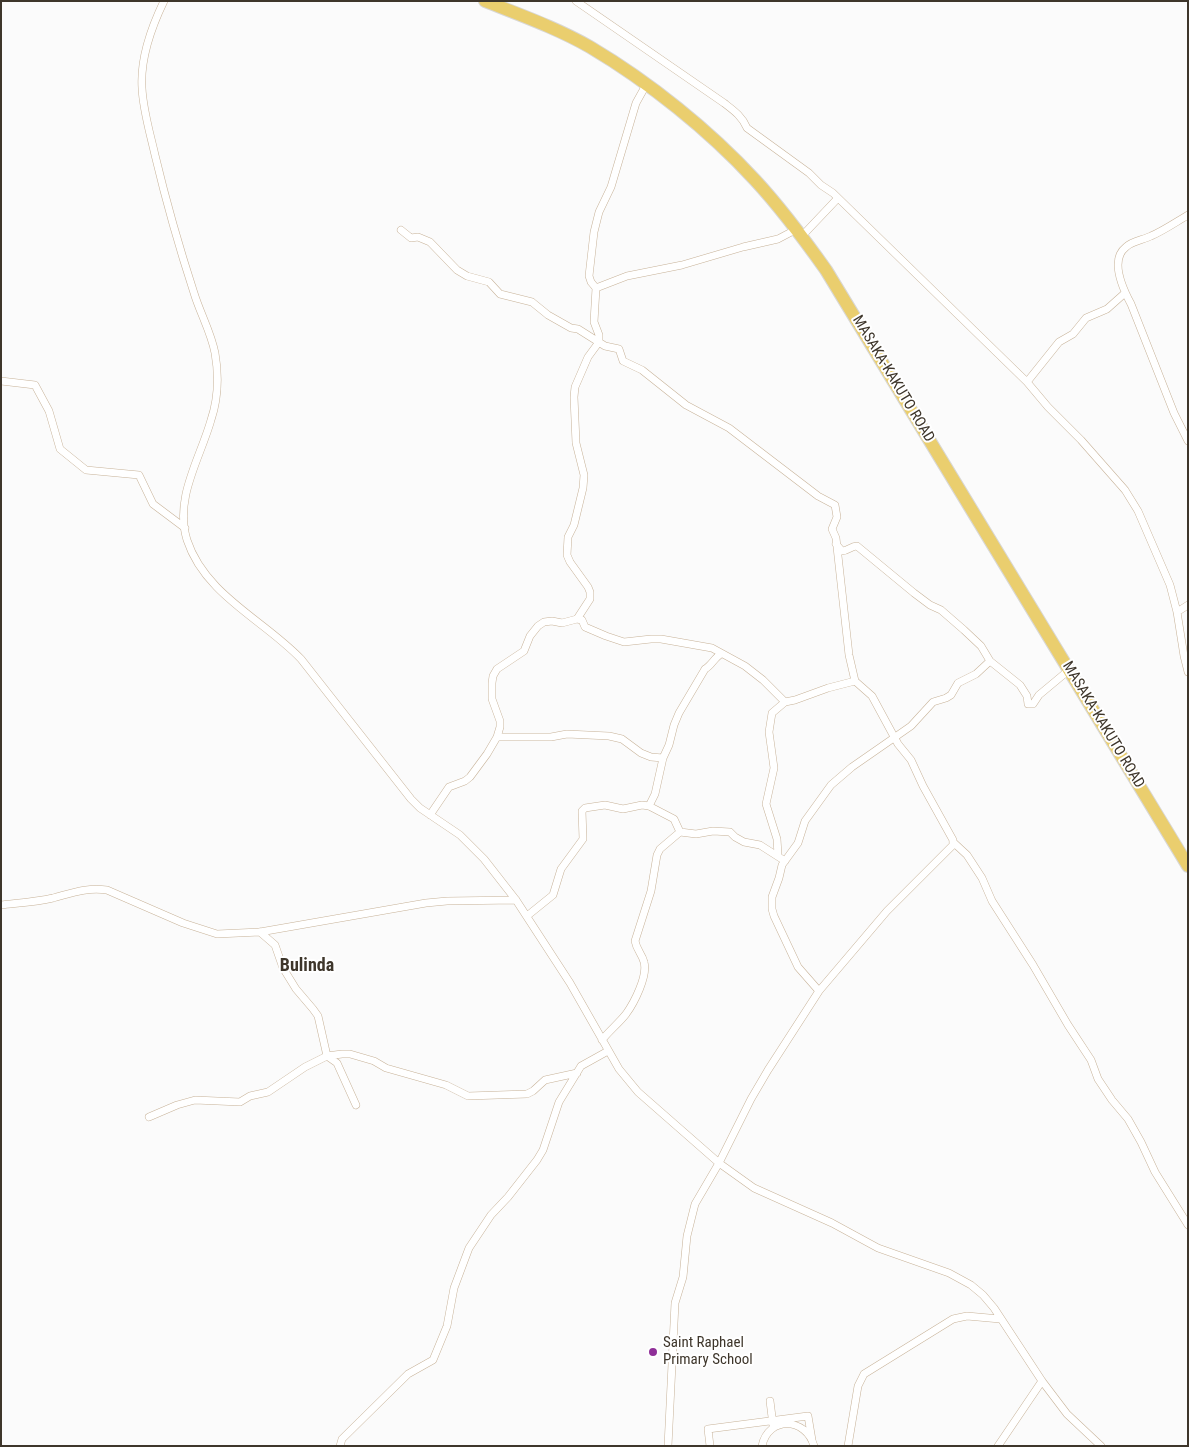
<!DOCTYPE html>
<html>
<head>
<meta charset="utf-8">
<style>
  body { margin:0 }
  #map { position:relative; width:1189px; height:1447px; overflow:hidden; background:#fbfbfb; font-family:"Roboto Condensed",sans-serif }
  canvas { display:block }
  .frame { position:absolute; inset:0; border:2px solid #3e362b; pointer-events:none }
</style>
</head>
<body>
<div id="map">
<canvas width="1189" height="1447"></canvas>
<div class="frame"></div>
</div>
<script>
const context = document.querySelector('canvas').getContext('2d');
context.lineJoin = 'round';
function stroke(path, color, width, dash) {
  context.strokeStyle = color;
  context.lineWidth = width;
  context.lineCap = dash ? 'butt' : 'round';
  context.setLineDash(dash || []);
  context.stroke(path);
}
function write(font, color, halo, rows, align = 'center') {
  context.font = font + ' "Roboto Condensed",sans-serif';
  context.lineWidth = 4;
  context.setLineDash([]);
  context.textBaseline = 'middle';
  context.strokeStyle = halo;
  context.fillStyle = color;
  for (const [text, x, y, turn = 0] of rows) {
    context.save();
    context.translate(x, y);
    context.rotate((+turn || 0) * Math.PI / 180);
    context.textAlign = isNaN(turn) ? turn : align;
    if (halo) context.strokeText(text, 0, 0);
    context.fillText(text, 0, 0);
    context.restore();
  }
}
const street = new Path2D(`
  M164,1C151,28 140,58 142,88C143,110 150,133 155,155C166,201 179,247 194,293C200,313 211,332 215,353C219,376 218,399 211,420C200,459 174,498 187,540C205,595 264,620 301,659L411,799L420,808L460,835L484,859L516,900L570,983L619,1069L638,1092L719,1163L754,1188L832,1223L878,1248L949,1273L971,1285L983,1295L994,1308L1042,1381L1067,1414L1101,1446
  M576,1L724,103C733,110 742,116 747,128L809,173L821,185L833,193L1027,382L1048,407L1081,440L1125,490L1138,511L1170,585L1177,612L1184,656L1188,672
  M1188,215C1176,222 1163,231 1151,236C1143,240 1132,241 1126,247C1109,260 1123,289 1131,304L1174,413L1188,441
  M401,230L411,238L418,237L430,242L457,270L467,276L489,282L500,294L532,302L548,315L571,328L578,329L605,346L619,349L623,361L642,370L686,405L729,428L818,496L835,505L837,517L832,529L836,538L849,655L855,681L872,696L898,744L911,760L923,786L953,840V845L887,911L819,991L768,1070L751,1099L719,1163L695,1204L687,1236L683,1277L675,1303L668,1446
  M802,236L838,198
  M596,288L627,276L682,265L743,247L778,239L797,229
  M1,381L35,385L49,411L60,449L86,470L139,475L153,504L185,528
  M1027,382L1059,342L1073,334L1086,318L1107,309L1125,293
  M836,544L842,551C848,551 851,546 857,546L914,593L930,605L941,610L964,630L981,646L990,661L1020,685L1027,696L1028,704H1033L1039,695L1069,670
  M1177,612L1188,605
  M577,619L590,599V592L588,587L570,562L567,555L568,537L574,525L583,488L584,475L576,443L574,397L575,387L588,357L599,342V335L594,322L596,288L591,282L589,276L594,232L599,212L611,187L636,103L646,85
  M497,737H551L567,734L609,736L622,739L641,753L651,757L663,758
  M649,806L655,794L663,758L669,745L674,725L679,713L705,669C712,665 714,658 721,654
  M430,815L449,787L465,781L470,777L487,754L497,737L500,727V721L492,699V683L493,676L497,669L524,651L530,636L538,626L544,622L552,621L562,623L577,619L582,620L585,627L606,636L624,642L651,639H661L712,648L745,666L763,680L785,702
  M953,842L967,855L982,878L992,901L1033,965L1068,1025L1091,1060L1098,1079L1112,1100L1128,1119L1141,1142L1155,1172L1188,1225
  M778,855L777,839L766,804L774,768L769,732L772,713L785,702L795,700L828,688L855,681
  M1,905C18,903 36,902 53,898C72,893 87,887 107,890L183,923L217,934L260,932L426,903L447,901L516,900
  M527,916L553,895L561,869L583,839L582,811L585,808L605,805L623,809L642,805L649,806L674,819L680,832
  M260,932L275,945L283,968L296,989L313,1009L318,1016L327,1056L337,1063L356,1105
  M819,991L798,967L774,916L772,909V897L779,878L782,865L798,843L805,821L831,785L852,767L911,726L933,702L946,698L951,695L958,683L976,674L990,661
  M602,1040C609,1031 619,1023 626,1014C634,1003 648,976 644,962C642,954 637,951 635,941L651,891L657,855L660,849L680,832L696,834L713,831L730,832L735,837L744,842L760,845L785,861
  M149,1117L177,1105L195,1100L240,1102L250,1096L268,1092L305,1067L327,1056L342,1054H350L374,1061L386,1068L446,1085L468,1096L527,1094L533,1091L545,1080L577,1073
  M770,1401L773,1425
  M340,1446L342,1439L408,1374L433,1360L447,1326L454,1288L469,1248L491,1215L508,1197L537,1160L543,1150L559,1102L581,1066L608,1051
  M710,1446L708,1429L808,1416L812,1440
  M762,1446C768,1416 806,1417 814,1446
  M848,1446L858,1386L864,1374L953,1319L967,1316L1000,1319
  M998,1446L1042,1381`);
const highway = new Path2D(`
  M485,1C520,15 557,28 590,47C649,82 709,130 755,180C781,208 804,239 826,270L1188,866`);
stroke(street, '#c7b298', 8);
stroke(highway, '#d8d7d5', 14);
stroke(street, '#fff', 7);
stroke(highway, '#eace6e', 12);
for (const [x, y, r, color] of [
  [653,1352,5,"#8f2f98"]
]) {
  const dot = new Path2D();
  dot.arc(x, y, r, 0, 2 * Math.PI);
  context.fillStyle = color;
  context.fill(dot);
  stroke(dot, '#fff', 2);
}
write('15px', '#3e362b', '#fff', [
  ["MASAKA-KAKUTO ROAD",893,379,59],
  ["MASAKA-KAKUTO ROAD",1103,725,59]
]);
write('15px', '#3e362b', '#fff', [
  ["Saint Raphael",663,1343],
  ["Primary School",663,1360]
], 'left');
write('bold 18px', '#3e362b', '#fff', [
  ["Bulinda",307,966]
]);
</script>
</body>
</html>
